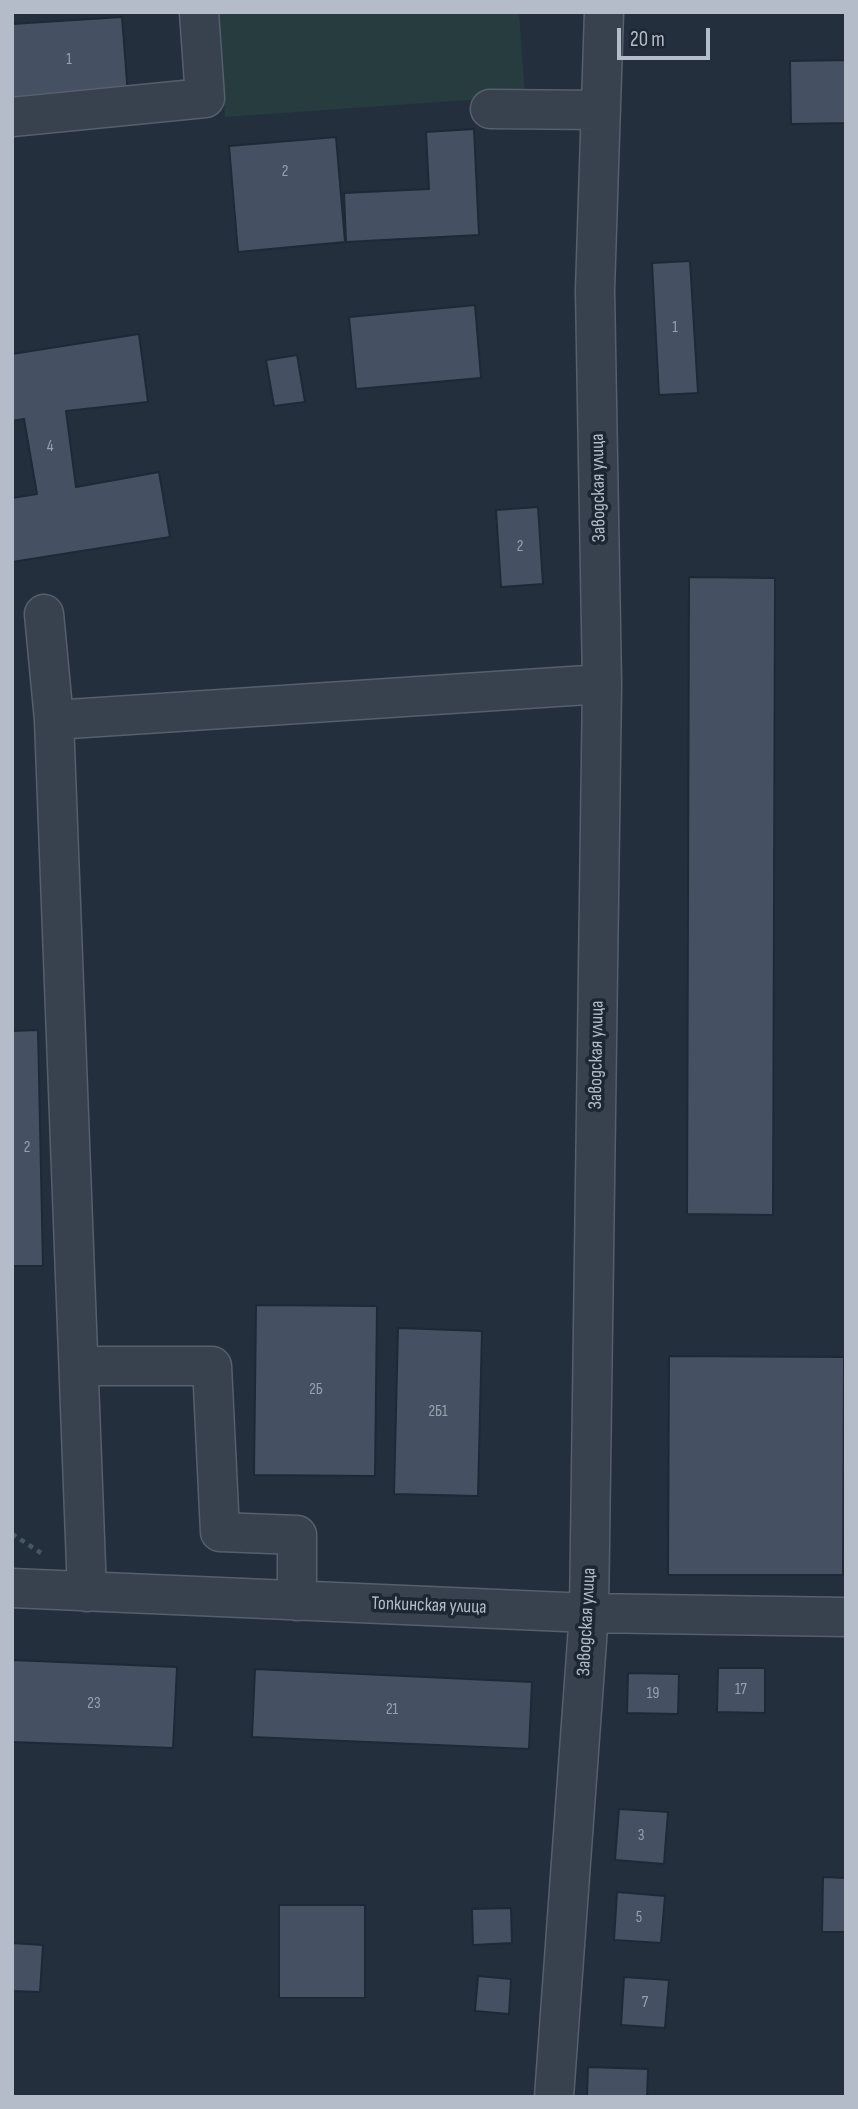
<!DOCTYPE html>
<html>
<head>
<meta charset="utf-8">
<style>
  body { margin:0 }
  #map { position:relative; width:858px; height:2109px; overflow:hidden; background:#242f3e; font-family:"Sofia Sans Condensed",sans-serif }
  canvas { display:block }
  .frame { position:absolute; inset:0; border:14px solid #b4bcc9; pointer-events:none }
  .scale { position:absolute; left:617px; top:28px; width:93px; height:32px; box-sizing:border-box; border:4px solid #b4bcc9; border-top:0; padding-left:9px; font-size:21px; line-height:24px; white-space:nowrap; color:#b4bcc9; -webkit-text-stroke:5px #1d2633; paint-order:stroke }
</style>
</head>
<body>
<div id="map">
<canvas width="858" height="2109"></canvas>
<div class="frame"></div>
<div class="scale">20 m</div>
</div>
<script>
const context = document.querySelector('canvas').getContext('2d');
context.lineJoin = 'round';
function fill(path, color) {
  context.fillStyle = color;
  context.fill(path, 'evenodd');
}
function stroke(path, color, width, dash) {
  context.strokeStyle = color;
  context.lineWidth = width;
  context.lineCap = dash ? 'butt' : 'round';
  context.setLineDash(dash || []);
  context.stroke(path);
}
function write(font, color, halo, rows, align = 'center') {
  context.font = font + ' "Sofia Sans Condensed",sans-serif';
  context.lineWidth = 7;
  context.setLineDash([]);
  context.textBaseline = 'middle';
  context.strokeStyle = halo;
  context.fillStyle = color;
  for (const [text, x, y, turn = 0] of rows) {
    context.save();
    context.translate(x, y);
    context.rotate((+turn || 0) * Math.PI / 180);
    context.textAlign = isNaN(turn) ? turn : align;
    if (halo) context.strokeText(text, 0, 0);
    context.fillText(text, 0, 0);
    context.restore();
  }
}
fill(new Path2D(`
  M218,12H519L525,96L225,117Z`), '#263c3f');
const building = new Path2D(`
  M122,17L128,95L12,103V24Z
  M846,60V123L791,124L790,61Z
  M474,129L479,235L346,242L344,193L429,189L426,132Z
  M336,137L345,242L238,252L229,146Z
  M690,261L698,393L659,395L652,263Z
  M475,305L481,378L356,389L349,317Z
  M139,334L148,402L66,411L76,487L159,472L170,537L12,562V498L37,494L24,419L12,421V354Z
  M297,355L305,402L274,406L266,360Z
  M538,507L543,584L501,587L496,510Z
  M689,577L775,578L773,1215L687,1214Z
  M38,1030L43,1266H12V1031Z
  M256,1305L377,1306L375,1476L254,1475Z
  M398,1328L482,1331L478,1496L394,1494Z
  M669,1356L844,1357L843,1575H668Z
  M12,1660L177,1667L173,1748L12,1742Z
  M718,1668H765V1713L717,1712Z
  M255,1669L532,1682L529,1749L252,1737Z
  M628,1673L679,1674L678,1714L627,1713Z
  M619,1809L668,1812L664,1864L615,1860Z
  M823,1877L846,1878V1932H822Z
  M617,1892L665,1896L661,1943L614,1940Z
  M279,1905H365V1998H279Z
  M511,1908L512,1943L473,1945L472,1909Z
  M12,1943L43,1945L40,1992L12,1991Z
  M478,1976L511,1979L509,2014L475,2011Z
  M624,1977L669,1980L665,2028L621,2025Z
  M588,2067L648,2069L647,2097H587Z`);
fill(building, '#455162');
stroke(building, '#1f2835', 2);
const minor = new Path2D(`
  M490,109L601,110
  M12,117L205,98L199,12
  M44,614L54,720
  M79,1366H212L220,1532L297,1535V1601
  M12,1588L589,1613L846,1617
  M87,1592L54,720L602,684
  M554,2097L589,1613L602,684L595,290L604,12`);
stroke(minor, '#565f6c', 41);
stroke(new Path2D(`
  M12,1534L41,1553`), '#44595c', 4.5, [5, 5]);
stroke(minor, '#38414e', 38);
write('16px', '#98a1af', null, [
  ["1",69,60],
  ["2",285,172],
  ["1",675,328],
  ["4",50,447],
  ["2",520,547],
  ["2",27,1148],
  ["2Б",316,1390],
  ["2Б1",438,1412],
  ["17",741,1690],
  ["19",653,1694],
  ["23",94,1704],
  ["21",392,1710],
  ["3",641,1836],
  ["5",639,1918],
  ["7",645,2003]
]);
write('19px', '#b4bcc9', '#1d2633', [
  ["Заводская улица",599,488,-91],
  ["Заводская улица",597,1055,-89],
  ["Топкинская улица",429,1606,2],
  ["Заводская улица",587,1622,-87]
]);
</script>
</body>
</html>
